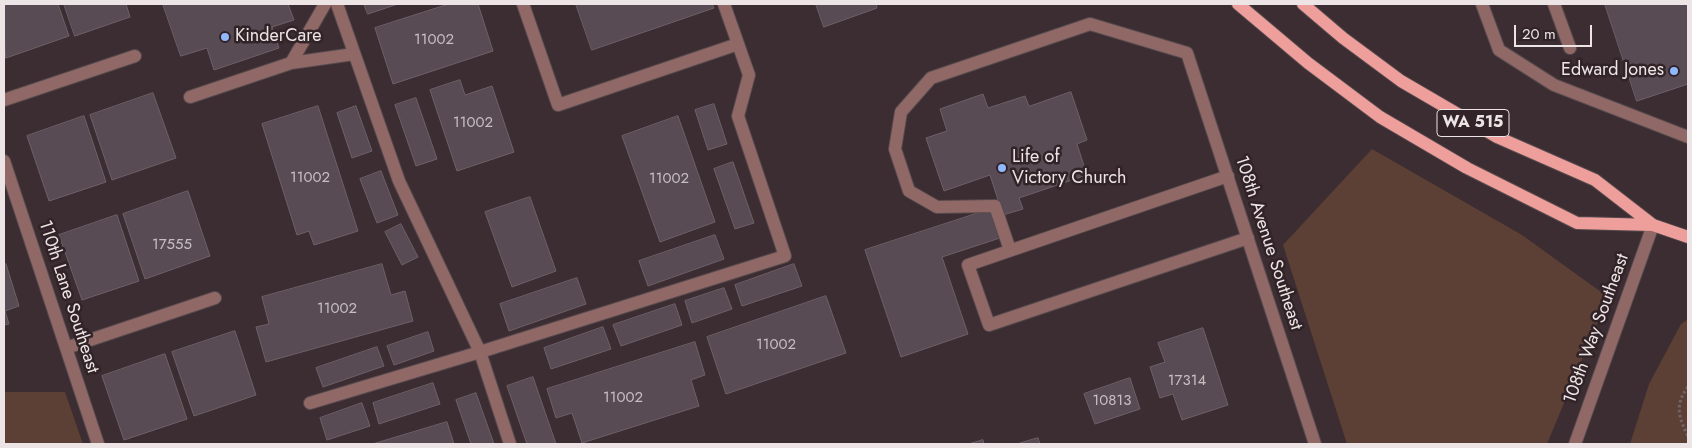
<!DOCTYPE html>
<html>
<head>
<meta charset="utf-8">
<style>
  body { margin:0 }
  #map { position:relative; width:1692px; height:448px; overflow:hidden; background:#3b2d31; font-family:Jost,sans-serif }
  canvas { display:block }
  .frame { position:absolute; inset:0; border:5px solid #ede4e6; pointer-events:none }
  .scale { position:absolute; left:1514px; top:25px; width:78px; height:22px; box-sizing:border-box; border:2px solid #ede4e6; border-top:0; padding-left:6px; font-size:15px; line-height:18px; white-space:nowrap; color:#ede4e6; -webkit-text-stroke:4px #312327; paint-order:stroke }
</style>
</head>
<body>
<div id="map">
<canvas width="1692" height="448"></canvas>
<div class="frame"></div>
<div class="scale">20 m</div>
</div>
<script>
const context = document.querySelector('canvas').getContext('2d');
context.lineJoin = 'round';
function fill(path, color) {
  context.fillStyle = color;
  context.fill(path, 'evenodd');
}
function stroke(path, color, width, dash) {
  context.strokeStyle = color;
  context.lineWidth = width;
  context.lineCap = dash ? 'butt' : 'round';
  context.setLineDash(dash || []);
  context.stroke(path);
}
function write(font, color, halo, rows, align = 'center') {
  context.font = font + ' Jost,sans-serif';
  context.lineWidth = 5;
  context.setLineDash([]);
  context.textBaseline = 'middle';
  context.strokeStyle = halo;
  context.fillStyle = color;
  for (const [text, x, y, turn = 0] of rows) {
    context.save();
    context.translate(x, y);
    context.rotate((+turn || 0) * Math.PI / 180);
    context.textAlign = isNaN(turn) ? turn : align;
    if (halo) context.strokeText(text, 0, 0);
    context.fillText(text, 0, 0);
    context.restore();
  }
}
fill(new Path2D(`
  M1372,149L1522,235L1608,297L1547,444H1347L1283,245Z
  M1688,319V444H1630L1649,384L1681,324Z
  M4,392H65L83,444H4Z`), '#5d4035');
const building = new Path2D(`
  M4,4H58L69,36L6,58Z
  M64,4H126L130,17L75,36Z
  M163,4H288L294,20L272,27L279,48L214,70L207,48L181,56Z
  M364,4H398L368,14Z
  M449,4H478L493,51L393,84L375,28Z
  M576,4H712L714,8L592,50Z
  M816,4H876L877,8L824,27Z
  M1605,4H1688V84L1637,101Z
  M460,80L465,95L492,86L514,152L457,171L430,90Z
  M1071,92L1087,140L1077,144L1087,175L1019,198L1023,209L1003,215L990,175L944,191L926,138L947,131L940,109L983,94L988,108L1025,96L1029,106Z
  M153,93L176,158L112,180L90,115Z
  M416,98L437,159L416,166L395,105Z
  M714,104L727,144L708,150L695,110Z
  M318,106L358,231L314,245L309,231L297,235L262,124Z
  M356,106L372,151L352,158L337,113Z
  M84,116L106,182L49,201L27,136Z
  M678,116L715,222L660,242L622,136Z
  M733,162L754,223L735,229L714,169Z
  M381,171L398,215L377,223L360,179Z
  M188,191L210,256L145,279L123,214Z
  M530,197L556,271L512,287L485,212Z
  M991,209L1000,238L942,257L968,334L901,357L865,250Z
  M117,215L139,281L82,300L59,235Z
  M401,224L418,257L402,265L385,232Z
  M715,235L724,259L648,286L639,261Z
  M6,264L19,306L5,311L9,324L4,325V265Z
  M382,264L391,295L405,291L413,321L266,362L256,327L269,324L262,297Z
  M794,264L802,286L742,306L735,285Z
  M577,278L586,304L509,331L500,304Z
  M724,288L732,309L692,323L685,301Z
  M826,296L846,353L726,394L707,337Z
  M675,304L682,325L621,346L613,325Z
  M603,327L611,349L551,369L544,348Z
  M1203,328L1228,405L1182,420L1173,394L1160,398L1150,367L1165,362L1158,343Z
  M235,331L256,395L194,416L172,352Z
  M428,332L434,351L394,365L387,346Z
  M695,342L705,375L691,380L699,406L582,443L572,413L556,418L547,389Z
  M377,347L384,366L323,387L316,368Z
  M165,354L187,419L124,440L102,376Z
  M533,377L556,444H527L507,386Z
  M1130,378L1140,409L1095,424L1084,394Z
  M433,383L440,404L379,424L373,403Z
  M476,393L494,444H471L456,400Z
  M362,403L370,426L327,440L320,418Z
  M447,422L454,444H373Z
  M1038,438L1040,444H1017Z
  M983,440L984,444H969Z`);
fill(building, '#584b53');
stroke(building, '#6e6068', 1);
const minor = new Path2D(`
  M523,4L558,105L738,44
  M1482,4L1499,50L1554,85L1688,137
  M1554,4L1570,48
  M291,63L325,4
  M190,97L291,63L354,54
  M4,100L135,56
  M4,161L98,444
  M1228,176L968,265L989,325L1248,238
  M1010,250L995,206L937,207L909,191L895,149L901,112L931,78L1090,24L1187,53L1315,444
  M66,348L215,298
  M310,403L480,352L399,181L337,4
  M510,444L480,352L785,256L738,116L749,75L724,4
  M1575,444L1653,225`);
const major = new Path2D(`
  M1238,4L1308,63L1380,117L1467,168L1577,223L1653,225L1688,237
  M1303,4L1343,38L1401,81L1497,137L1595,180L1653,225`);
stroke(minor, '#574a4e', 14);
stroke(major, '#574a4e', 14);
stroke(new Path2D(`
  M1688,387C1674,405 1679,418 1688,436`), '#716568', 3, [2.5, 2.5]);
stroke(minor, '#906967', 12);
stroke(major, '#ee9f9c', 12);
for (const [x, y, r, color] of [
  [225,37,5,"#8fb8fd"],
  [1674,71,5,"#8fb8fd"],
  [1002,168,5,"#8fb8fd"]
]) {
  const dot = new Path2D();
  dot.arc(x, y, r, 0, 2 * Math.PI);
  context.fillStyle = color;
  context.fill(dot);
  stroke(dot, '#312327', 2);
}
write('15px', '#c8bec1', null, [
  ["11002",434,40],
  ["11002",473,123],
  ["11002",310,178],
  ["11002",669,179],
  ["17555",172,245],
  ["11002",337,309],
  ["11002",776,345],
  ["17314",1187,381],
  ["11002",623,398],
  ["10813",1112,401]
]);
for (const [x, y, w] of [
  [1473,123,72]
]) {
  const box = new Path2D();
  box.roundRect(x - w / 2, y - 13.5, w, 27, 4);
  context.fillStyle = '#312327';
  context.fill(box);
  stroke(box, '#ede4e6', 1);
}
write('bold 16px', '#ede4e6', null, [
  ["WA 515",1473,123]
]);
write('18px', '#ede4e6', '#312327', [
  ["KinderCare",235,37],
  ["Edward Jones",1664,71,"right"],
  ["Life of",1012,158],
  ["Victory Church",1012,179]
], 'left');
write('18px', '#ede4e6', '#312327', [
  ["108th Avenue Southeast",1268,243,72],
  ["110th Lane Southeast",68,297,72],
  ["108th Way Southeast",1597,329,-70]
]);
</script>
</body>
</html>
